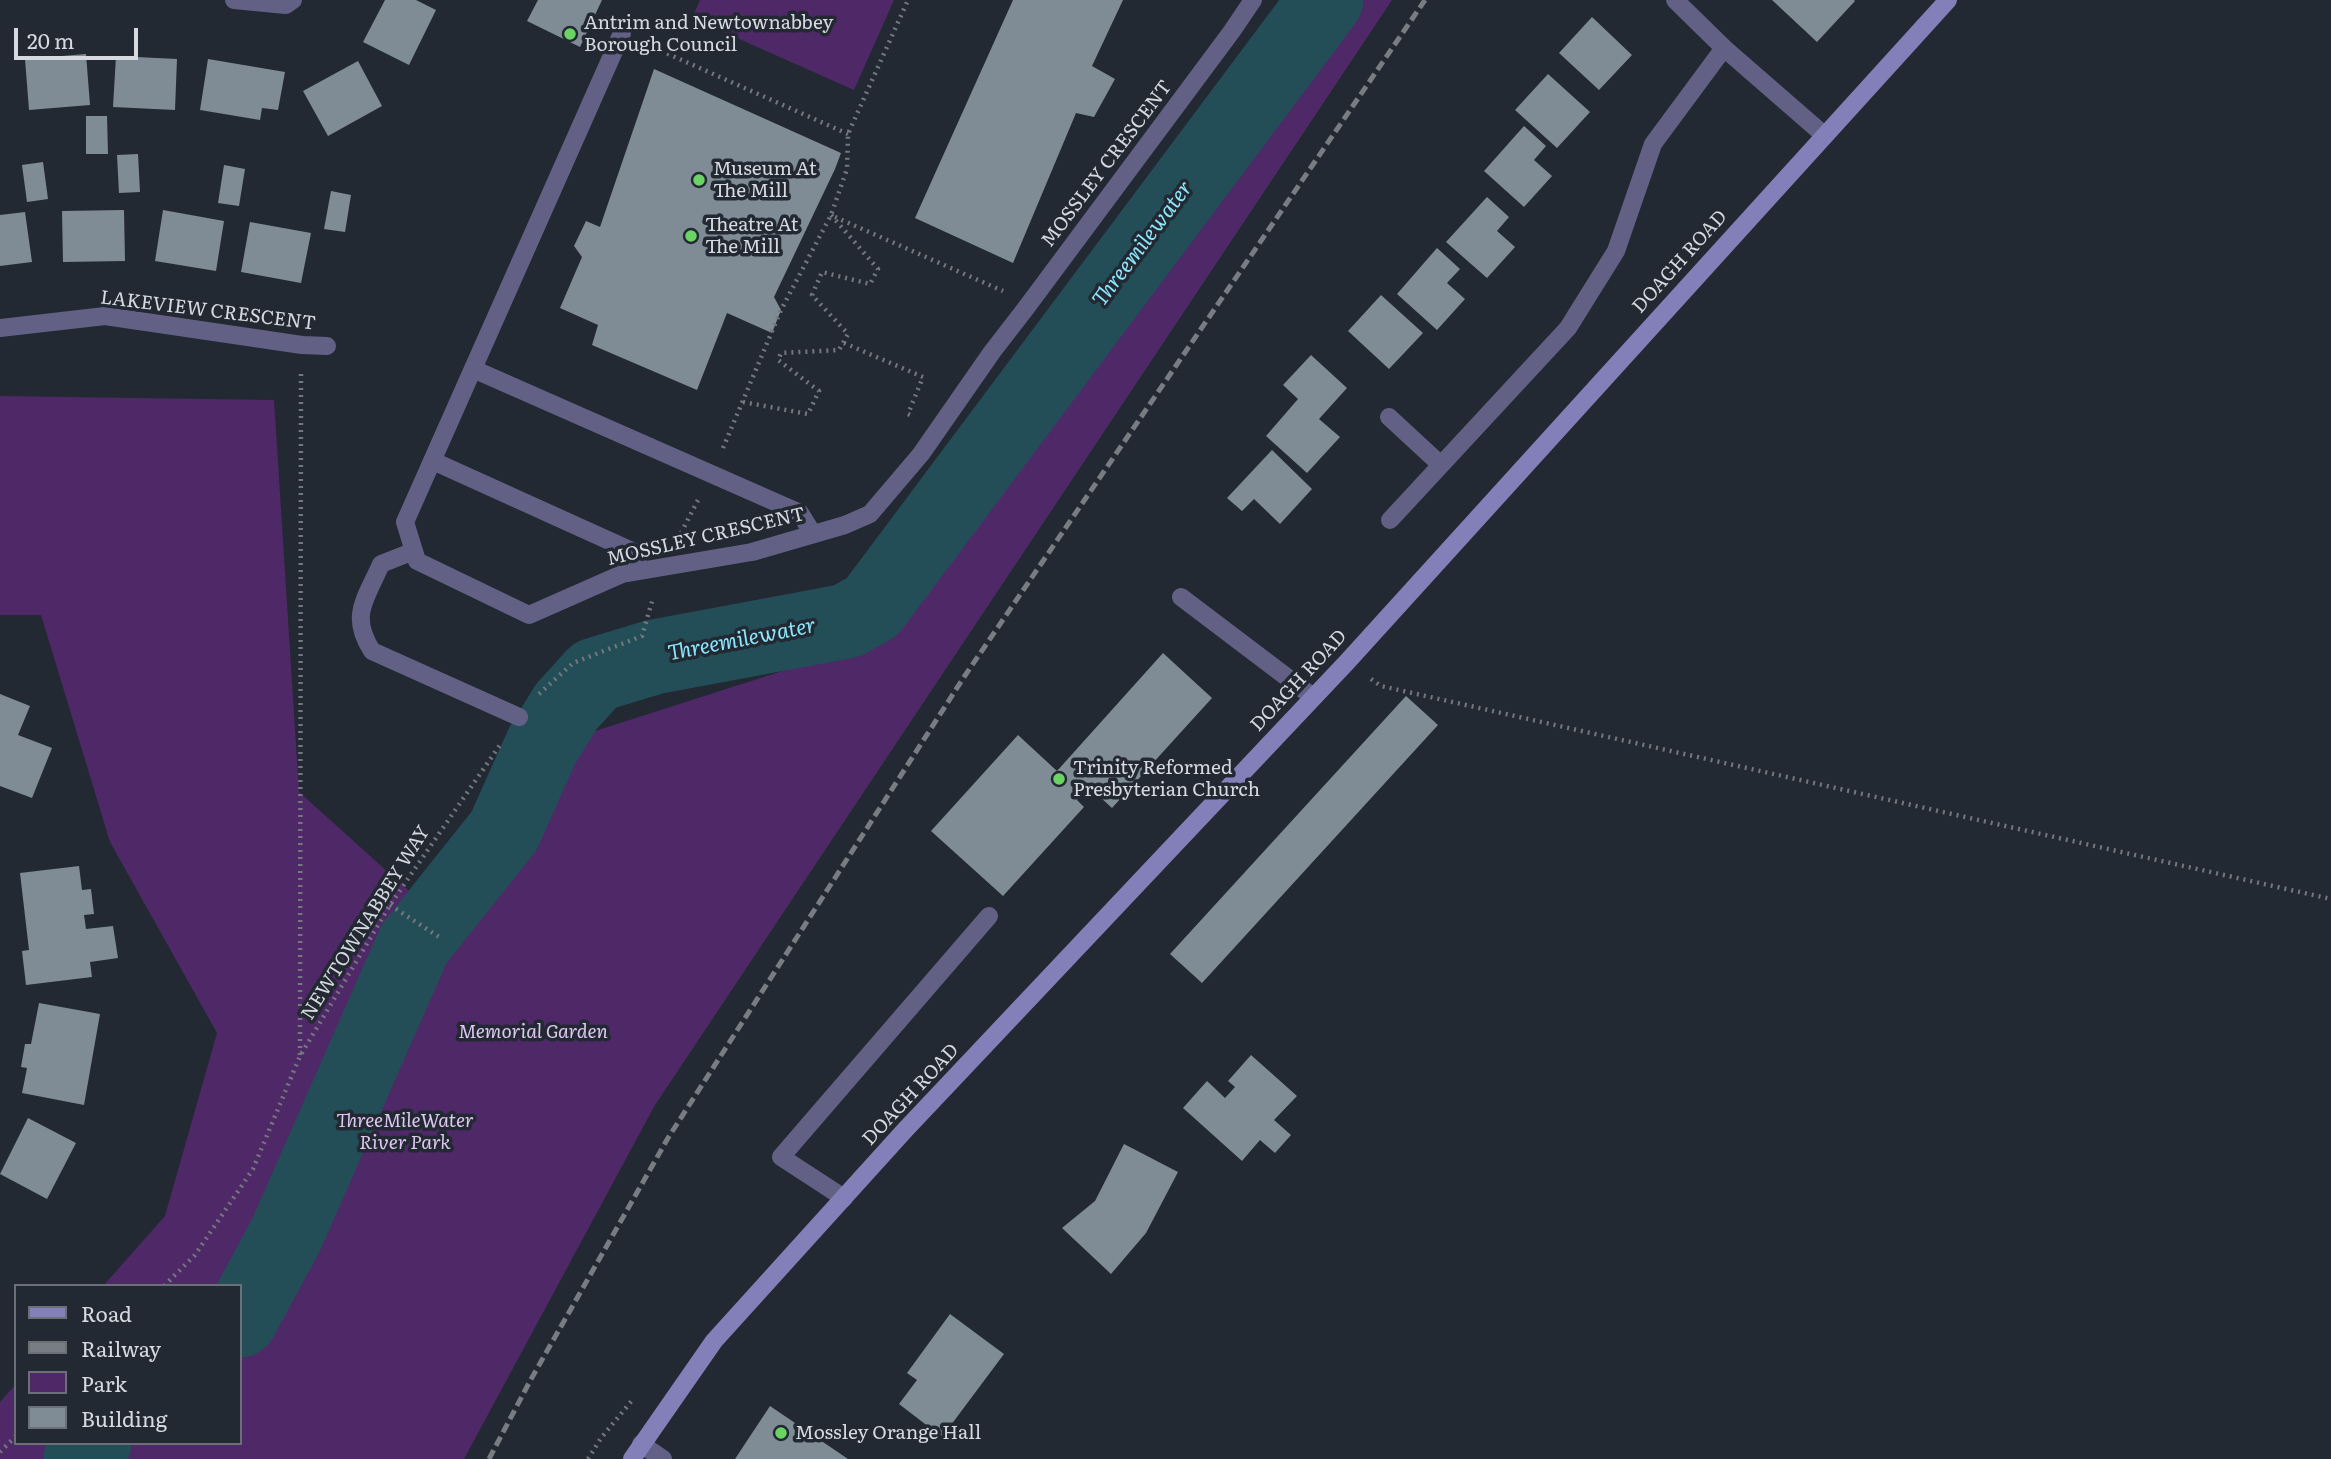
<!DOCTYPE html>
<html>
<head>
<meta charset="utf-8">
<style>
  body { margin:0 }
  #map { position:relative; width:2331px; height:1459px; overflow:hidden; background:#232932; font-family:Literata,serif }
  canvas { display:block }
  .legend { position:absolute; left:14px; top:1284px; width:228px; height:161px; box-sizing:border-box; background:#232932; border:2px solid #6b7078; margin:0; padding:9px 12px; list-style:none; font-size:21px; color:#d6dae0 }
  .legend li { display:flex; align-items:center; gap:14px; height:35px }
  .legend b { width:35px; border:2px solid #6b7078 }
  .scale { position:absolute; left:14px; top:28px; width:124px; height:32px; box-sizing:border-box; border:4px solid #d6dae0; border-top:0; padding-left:9px; font-size:21px; line-height:24px; white-space:nowrap; color:#d6dae0; -webkit-text-stroke:5px #232932; paint-order:stroke }
</style>
</head>
<body>
<div id="map">
<canvas width="2331" height="1459"></canvas>
<ul class="legend">
<li><b style="height:9px;background:#8380b9"></b>Road</li>
<li><b style="height:9px;background:#787d84"></b>Railway</li>
<li><b style="height:19px;background:#4f2868"></b>Park</li>
<li><b style="height:19px;background:#7f8c95"></b>Building</li>
</ul>
<div class="scale">20 m</div>
</div>
<script>
const context = document.querySelector('canvas').getContext('2d');
context.lineJoin = 'round';
function fill(path, color) {
  context.fillStyle = color;
  context.fill(path, 'evenodd');
}
function stroke(path, color, width, dash) {
  context.strokeStyle = color;
  context.lineWidth = width;
  context.lineCap = dash ? 'butt' : 'round';
  context.setLineDash(dash || []);
  context.stroke(path);
}
function write(font, color, halo, rows, align = 'center') {
  context.font = font + ' Literata,serif';
  context.lineWidth = 7;
  context.setLineDash([]);
  context.textBaseline = 'middle';
  context.strokeStyle = halo;
  context.fillStyle = color;
  for (const [text, x, y, turn = 0] of rows) {
    context.save();
    context.translate(x, y);
    context.rotate((+turn || 0) * Math.PI / 180);
    context.textAlign = isNaN(turn) ? turn : align;
    if (halo) context.strokeText(text, 0, 0);
    context.fillText(text, 0, 0);
    context.restore();
  }
}
fill(new Path2D(`
  M700,0H894L854,90L692,18Z
  M1303,0H1392L655,1105L464,1459H0V1402L16,1384V1443H240V1286H103L165,1216L217,1033L110,842L41,615H0V396L274,400L299,792L448,926L589,733L873,642Z`), '#4f2868');
stroke(new Path2D(`
  M240,1320L286,1235L414,944L504,831L542,746L566,707L595,675L654,657L847,621L872,607L1326,0
  M81,1459L94,1443`), '#234e57', 75);
fill(new Path2D(`
  M385,0H416L436,10L409,65L363,42Z
  M538,0H602L580,47L527,21Z
  M1013,0H1123L1092,66L1115,79L1094,117L1076,113L1013,263L915,218Z
  M1772,0H1854L1855,1L1817,42Z
  M1592,17L1632,55L1599,90L1559,53Z
  M86,54L90,105L29,110L25,59Z
  M116,56L177,59L175,110L113,107Z
  M208,59L285,72L278,110L262,108L260,120L200,110Z
  M358,61L382,106L328,136L303,91Z
  M654,69L841,153L835,169L774,297L781,310L772,333L727,313L697,390L592,345L598,325L560,308L582,257L574,246L586,221L600,227Z
  M1548,74L1590,112L1557,148L1515,110Z
  M86,116H107L108,154H86Z
  M1524,126L1546,146L1534,160L1552,176L1524,207L1484,171Z
  M138,154L140,192L119,193L117,155Z
  M43,162L48,199L27,202L22,165Z
  M224,165L245,169L239,206L218,203Z
  M331,191L351,195L345,232L324,229Z
  M1487,197L1509,217L1497,231L1515,247L1487,278L1446,242Z
  M124,210L125,261L63,262L62,211Z
  M163,210L224,221L216,271L155,261Z
  M25,212L32,262L0,266V215Z
  M250,222L311,233L301,283L241,272Z
  M1437,248L1460,269L1447,283L1465,299L1437,330L1397,294Z
  M1381,295L1423,333L1389,369L1348,331Z
  M1311,355L1347,388L1319,419L1340,437L1307,473L1266,436L1298,399L1283,385Z
  M1272,450L1312,489L1280,524L1254,499L1242,511L1227,498Z
  M1163,653L1212,698L1112,808L1089,787L1077,800L1084,807L1003,896L931,831L1018,735L1057,771Z
  M0,694L30,706L18,735L52,748L32,798L0,786Z
  M1406,696L1438,725L1202,983L1170,954Z
  M79,866L82,890L91,889L94,914L84,915L86,929L113,926L118,958L90,962L92,977L26,985L22,951L29,950L20,873Z
  M39,1003L100,1014L84,1105L22,1093L27,1068L21,1067L25,1044H31Z
  M1251,1055L1297,1096L1274,1120L1291,1135L1275,1153L1260,1140L1242,1161L1183,1108L1207,1081L1225,1098L1235,1087L1228,1081Z
  M28,1118L76,1143L47,1199L0,1174Z
  M1124,1144L1178,1172L1146,1233L1111,1274L1062,1228L1095,1201Z
  M950,1314L1004,1354L942,1437L899,1404L917,1380L907,1373Z
  M770,1406L848,1459H735Z`), '#7f8c95');
stroke(new Path2D(`
  M648,45L848,134
  M835,217L1003,291
  M844,343L923,377L908,414L910,415
  M743,402L808,414L819,391L778,360L781,353L839,350L848,334L812,295L822,272L870,284L878,269L831,215
  M723,448L781,310L831,215L847,169L848,134L908,0
  M681,533L698,500
  M1371,679L1381,686L2331,899
  M539,694L573,663L642,636L653,598
  M390,905L442,939
  M300,1055L301,374
  M164,1286L195,1255L253,1169L300,1056L390,905L502,742
  M0,1452L16,1436
  M588,1459L601,1438L634,1398`), '#73787f', 4.5, [2, 5]);
stroke(new Path2D(`
  M622,33L405,522L417,561L529,615L622,574L752,552L845,525L870,514L921,454L992,352L1026,308L1232,31L1253,0
  M473,369L800,513L813,534
  M433,461L634,552L640,570
  M414,551L381,564C366,599 349,615 372,651L519,717
  M1181,597L1313,697
  M844,1198L781,1157L989,916
  M641,1444L663,1459`), '#626185', 18);
stroke(new Path2D(`
  M234,0L286,5L293,0
  M1675,0L1724,48L1824,135
  M0,328L105,316L302,345L327,346
  M1389,417L1441,465
  M1390,520L1568,328L1616,251L1653,144L1724,48`), '#626185', 18);
stroke(new Path2D(`
  M632,1459L714,1341L905,1130L1347,662L1948,0`), '#8380b9', 18);
stroke(new Path2D(`
  M489,1459L530,1381L668,1138L964,677L1425,0`), '#787d84', 5, [10, 5]);
for (const [x, y, r, color] of [
  [570,34,7,"#6bd363"],
  [699,180,7,"#6bd363"],
  [691,236,7,"#6bd363"],
  [1059,779,7,"#6bd363"],
  [781,1433,7,"#6bd363"]
]) {
  const dot = new Path2D();
  dot.arc(x, y, r, 0, 2 * Math.PI);
  context.fillStyle = color;
  context.fill(dot);
  stroke(dot, '#232932', 2.5);
}
write('19px', '#d6dae0', '#232932', [
  ["Antrim and Newtownabbey",584,23],
  ["Borough Council",584,45],
  ["Museum At",713,169],
  ["The Mill",713,191],
  ["Theatre At",705,225],
  ["The Mill",705,247],
  ["Trinity Reformed",1073,768],
  ["Presbyterian Church",1073,790],
  ["Mossley Orange Hall",795,1433]
], 'left');
write('19px', '#d6dae0', '#232932', [
  ["MOSSLEY CRESCENT",1107,164,-53],
  ["DOAGH ROAD",1680,262,-48],
  ["LAKEVIEW CRESCENT",208,311,7],
  ["MOSSLEY CRESCENT",706,537,-13],
  ["DOAGH ROAD",1299,681,-47],
  ["NEWTOWNABBEY WAY",366,923,-58],
  ["DOAGH ROAD",911,1095,-47]
]);
write('italic 19px', '#dec7f1', '#232932', [
  ["Memorial Garden",533,1032],
  ["ThreeMileWater",405,1121],
  ["River Park",405,1143]
]);
write('italic 21px', '#8be7fc', '#232932', [
  ["Threemilewater",1143,244,-53],
  ["Threemilewater",742,640,-11]
]);
</script>
</body>
</html>
